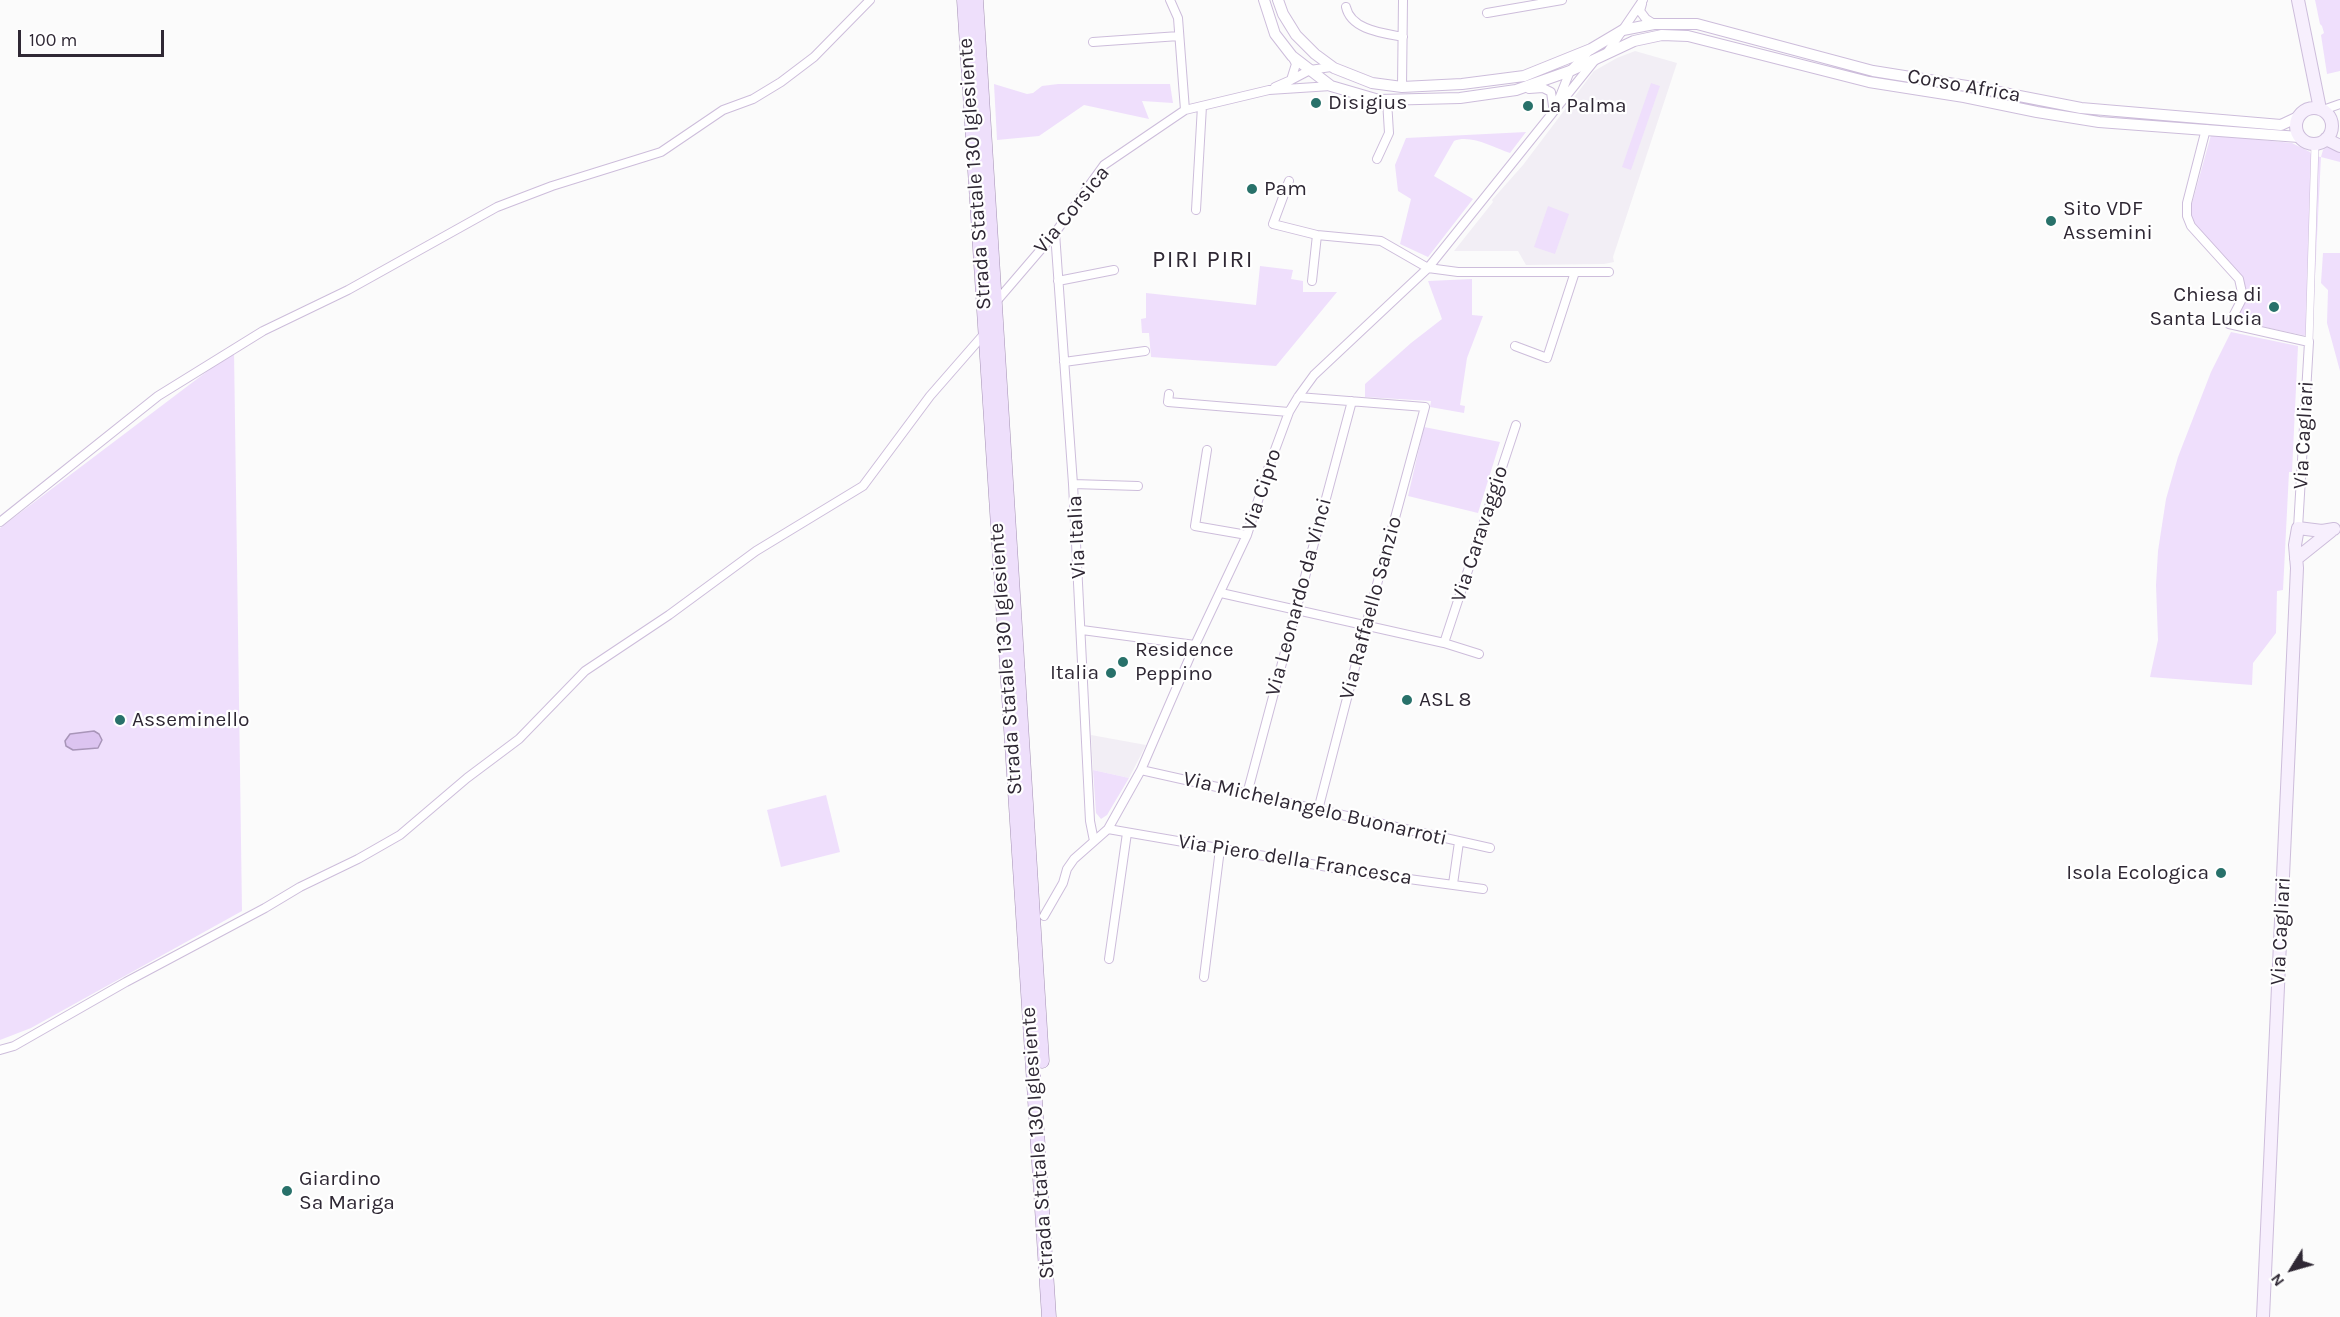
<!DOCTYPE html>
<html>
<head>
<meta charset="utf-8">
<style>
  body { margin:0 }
  #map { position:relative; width:2340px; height:1317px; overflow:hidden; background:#fbfbfb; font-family:Karla,sans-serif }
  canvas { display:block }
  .north { position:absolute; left:2262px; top:1239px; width:60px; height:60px; -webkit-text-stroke:4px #fff; paint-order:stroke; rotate:233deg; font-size:16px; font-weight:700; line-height:24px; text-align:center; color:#2f2834 }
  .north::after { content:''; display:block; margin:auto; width:21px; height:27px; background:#2f2834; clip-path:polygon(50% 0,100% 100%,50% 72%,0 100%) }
  .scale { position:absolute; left:18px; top:30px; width:146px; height:27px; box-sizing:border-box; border:3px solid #2f2834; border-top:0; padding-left:8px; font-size:18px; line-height:21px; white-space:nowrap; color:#2f2834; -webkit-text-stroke:4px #fff; paint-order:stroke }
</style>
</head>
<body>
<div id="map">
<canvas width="2340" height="1317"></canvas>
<div class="north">N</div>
<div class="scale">100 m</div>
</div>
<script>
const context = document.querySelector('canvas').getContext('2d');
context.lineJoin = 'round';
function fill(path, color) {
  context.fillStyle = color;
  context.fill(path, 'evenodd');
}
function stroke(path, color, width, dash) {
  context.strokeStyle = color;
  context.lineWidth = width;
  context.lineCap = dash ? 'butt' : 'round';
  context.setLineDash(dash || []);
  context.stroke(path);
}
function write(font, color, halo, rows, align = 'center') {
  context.font = font + ' Karla,sans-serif';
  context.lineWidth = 4.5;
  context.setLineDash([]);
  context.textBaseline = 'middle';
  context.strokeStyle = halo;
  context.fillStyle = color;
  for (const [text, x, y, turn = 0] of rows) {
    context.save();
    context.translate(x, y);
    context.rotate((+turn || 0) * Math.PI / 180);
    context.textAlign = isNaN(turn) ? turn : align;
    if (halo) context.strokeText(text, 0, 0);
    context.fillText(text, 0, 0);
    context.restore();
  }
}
fill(new Path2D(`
  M1635,51L1677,63L1613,257L1614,262L1604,264L1526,265L1518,251H1454L1493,202L1492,200L1523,165L1594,71L1617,58Z
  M1091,735L1146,745L1129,778L1093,770Z`), '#f2eef5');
fill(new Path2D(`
  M2315,0H2340V71L2327,74L2321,35L2324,33L2322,26L2320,24Z
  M1651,83L1660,86L1631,170L1622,167Z
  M994,84L1027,94L1033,93L1042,86L1058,84H1170L1173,103L1142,101L1149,119L1084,105L1039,136L997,140Z
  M1526,132L1510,153C1494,148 1471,134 1454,141L1434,176L1473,199L1428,257L1400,244L1411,199L1398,191L1395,165L1406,138Z
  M2211,135L2292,143L2310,152L2312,156L2321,157L2323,150L2329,146L2340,149V162L2321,157L2312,337L2235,321L2242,278L2232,265L2197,229L2192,221L2191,207Z
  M1548,206L1569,214L1555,254L1534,247Z
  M2323,253H2340V371L2327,323L2328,290L2321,283Z
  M1260,266L1293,270L1291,279L1303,281V292H1337L1276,366L1151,357L1149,333H1142L1141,319L1146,318V293L1256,305Z
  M1472,279V315L1483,316L1467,358L1460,405L1465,406L1464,413L1430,407L1431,401L1365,397V384L1411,343L1442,319L1428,281Z
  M2231,332L2298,346L2292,472H2289L2283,590L2277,591L2276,633L2253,663L2252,685L2150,677L2158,640L2156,585L2158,551L2166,499L2178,457L2211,372Z
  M234,351L242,911L31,1028L0,1040V528Z
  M1424,427L1500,442L1478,513L1408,496Z
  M1093,770L1129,778L1107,815L1101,819L1096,813Z
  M826,795L840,852L781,867L767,810Z`), '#efdffc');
const water = new Path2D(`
  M94,731L99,734L102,740L98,748L73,750L66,746L65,741L70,734Z`);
fill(water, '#dcc4f0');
stroke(water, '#a895b8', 1.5);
const pedestrian = new Path2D(`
  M2309,342L2315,144`);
const minor = new Path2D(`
  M1170,0L1178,18L1185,110
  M1642,4L1640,11L1646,19L1654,24
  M1346,7C1351,30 1383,33 1403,37
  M1487,13L1562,0
  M1093,42L1179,36
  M1607,53L1643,0
  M1291,80L1310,70L1331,67
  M1275,87L1291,80L1296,64L1292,56
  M1402,87L1403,0
  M1529,89L1543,88L1551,92L1553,106
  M1557,104L1570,71L1588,52
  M2323,110L2340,104
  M2206,129L2187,203V216L2191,226L2239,279L2243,297L2229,324L2309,342L2298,528
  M1377,159L1389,133L1387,100
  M1289,181L1273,224L1317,235L1381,241L1428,268L1458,272H1609
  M1196,210L1202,106
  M1055,233L1073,484L1090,821L1094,841
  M1058,281L1114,270
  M1312,281L1317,235
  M995,303L1055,233L1104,165L1185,110L1269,90L1331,86
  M1515,346L1547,358L1575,272
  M1064,362L1145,351
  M1169,394L1168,402L1289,412
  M1298,397L1425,407L1366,625L1318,810
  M1207,450L1195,526L1247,535
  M1073,484L1138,486
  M0,522L158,396L263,331L348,290L497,207L552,186L661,152L723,110L753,99L781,82L814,57L870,0
  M1221,593L1444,643L1479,654
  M1082,630L1195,645
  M1444,643L1516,425
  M1141,770L1490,848
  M1247,794L1352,401
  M1108,829L1357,872L1483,889
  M1453,884L1459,842
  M1044,916L1063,883L1067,869L1074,859L1108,829L1141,770L1195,645L1247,535L1269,466L1289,412L1298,397L1314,375L1428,268L1595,60
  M1109,959L1127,833
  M1204,977L1220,849
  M0,1050L14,1046L126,982L265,908L300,887L358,859L400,835L467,778L519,739L585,671L669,615L756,551L863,486L930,396L985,333`);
const tertiary = new Path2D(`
  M1264,0L1275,34L1292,56L1331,86L1379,100L1460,98L1516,90L1570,71L1634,41L1662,35L1688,36L1869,82L1964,97L2037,112L2099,122L2299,137
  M1278,0L1283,14L1296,35L1315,54L1334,68L1372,83L1402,87L1462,84L1524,76L1591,49L1623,30L1654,24H1697L1873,71L1973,87L2081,108L2281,125L2298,117`);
const secondary = new Path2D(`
  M2298,0L2320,109
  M2296 126a18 18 0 1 1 36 0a18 18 0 1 1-36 0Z
  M2326,139L2340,146
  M2296,559L2331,531
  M2263,1317L2297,568L2295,545L2298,528L2322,531L2334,529`);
const primary = new Path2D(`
  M964,0L1049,1317
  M976,0L1042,1061`);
stroke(pedestrian, '#cdbddb', 8);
stroke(minor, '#cdbddb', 10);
stroke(tertiary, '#cdbddb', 12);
stroke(secondary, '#cdbddb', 14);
stroke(primary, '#a491b3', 15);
stroke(pedestrian, '#fff', 7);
stroke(minor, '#fff', 8);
stroke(tertiary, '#fff', 10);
stroke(secondary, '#f7effd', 12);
stroke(primary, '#eedffb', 14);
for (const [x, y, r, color] of [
  [1316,103,6,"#28716a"],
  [1528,106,6,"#28716a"],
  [1252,189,6,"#28716a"],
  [2051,221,6,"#28716a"],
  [2274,307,6,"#28716a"],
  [1123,662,6,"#28716a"],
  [1111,673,6,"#28716a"],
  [1407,700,6,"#28716a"],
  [120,720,6,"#28716a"],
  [2221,873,6,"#28716a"],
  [287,1191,6,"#28716a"]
]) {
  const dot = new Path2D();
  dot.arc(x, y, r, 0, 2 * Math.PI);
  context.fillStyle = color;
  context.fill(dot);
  stroke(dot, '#fff', 2);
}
write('21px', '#2f2834', '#fff', [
  ["Corso Africa",1964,86,10],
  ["Strada Statale 130 Iglesiente",975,174,-94],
  ["Via Corsica",1072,210,-51],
  ["Via Cagliari",2304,435,-87],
  ["Via Cipro",1262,490,-72],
  ["Via Caravaggio",1480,534,-72],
  ["Via Italia",1077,537,-93],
  ["Via Leonardo da Vinci",1299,597,-75],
  ["Via Raffaello Sanzio",1371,608,-75],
  ["Strada Statale 130 Iglesiente",1006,659,-94],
  ["Via Michelangelo Buonarroti",1315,809,13],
  ["Via Piero della Francesca",1295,860,9],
  ["Via Cagliari",2281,931,-87],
  ["Strada Statale 130 Iglesiente",1038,1143,-94]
]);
write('21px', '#2f2834', '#fff', [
  ["Disigius",1328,103],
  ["La Palma",1540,106],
  ["Pam",1264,189],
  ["Sito VDF",2063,209],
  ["Assemini",2063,233],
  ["Chiesa di",2262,295,"right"],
  ["Santa Lucia",2262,319,"right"],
  ["Residence",1135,650],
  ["Peppino",1135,674],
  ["Italia",1099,673,"right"],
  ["ASL 8",1419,700],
  ["Asseminello",132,720],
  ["Isola Ecologica",2209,873,"right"],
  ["Giardino",299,1179],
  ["Sa Mariga",299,1203]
], 'left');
context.letterSpacing = '1.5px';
write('24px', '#2f2834', '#fff', [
  ["PIRI PIRI",1203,260]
]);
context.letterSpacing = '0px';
</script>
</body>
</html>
